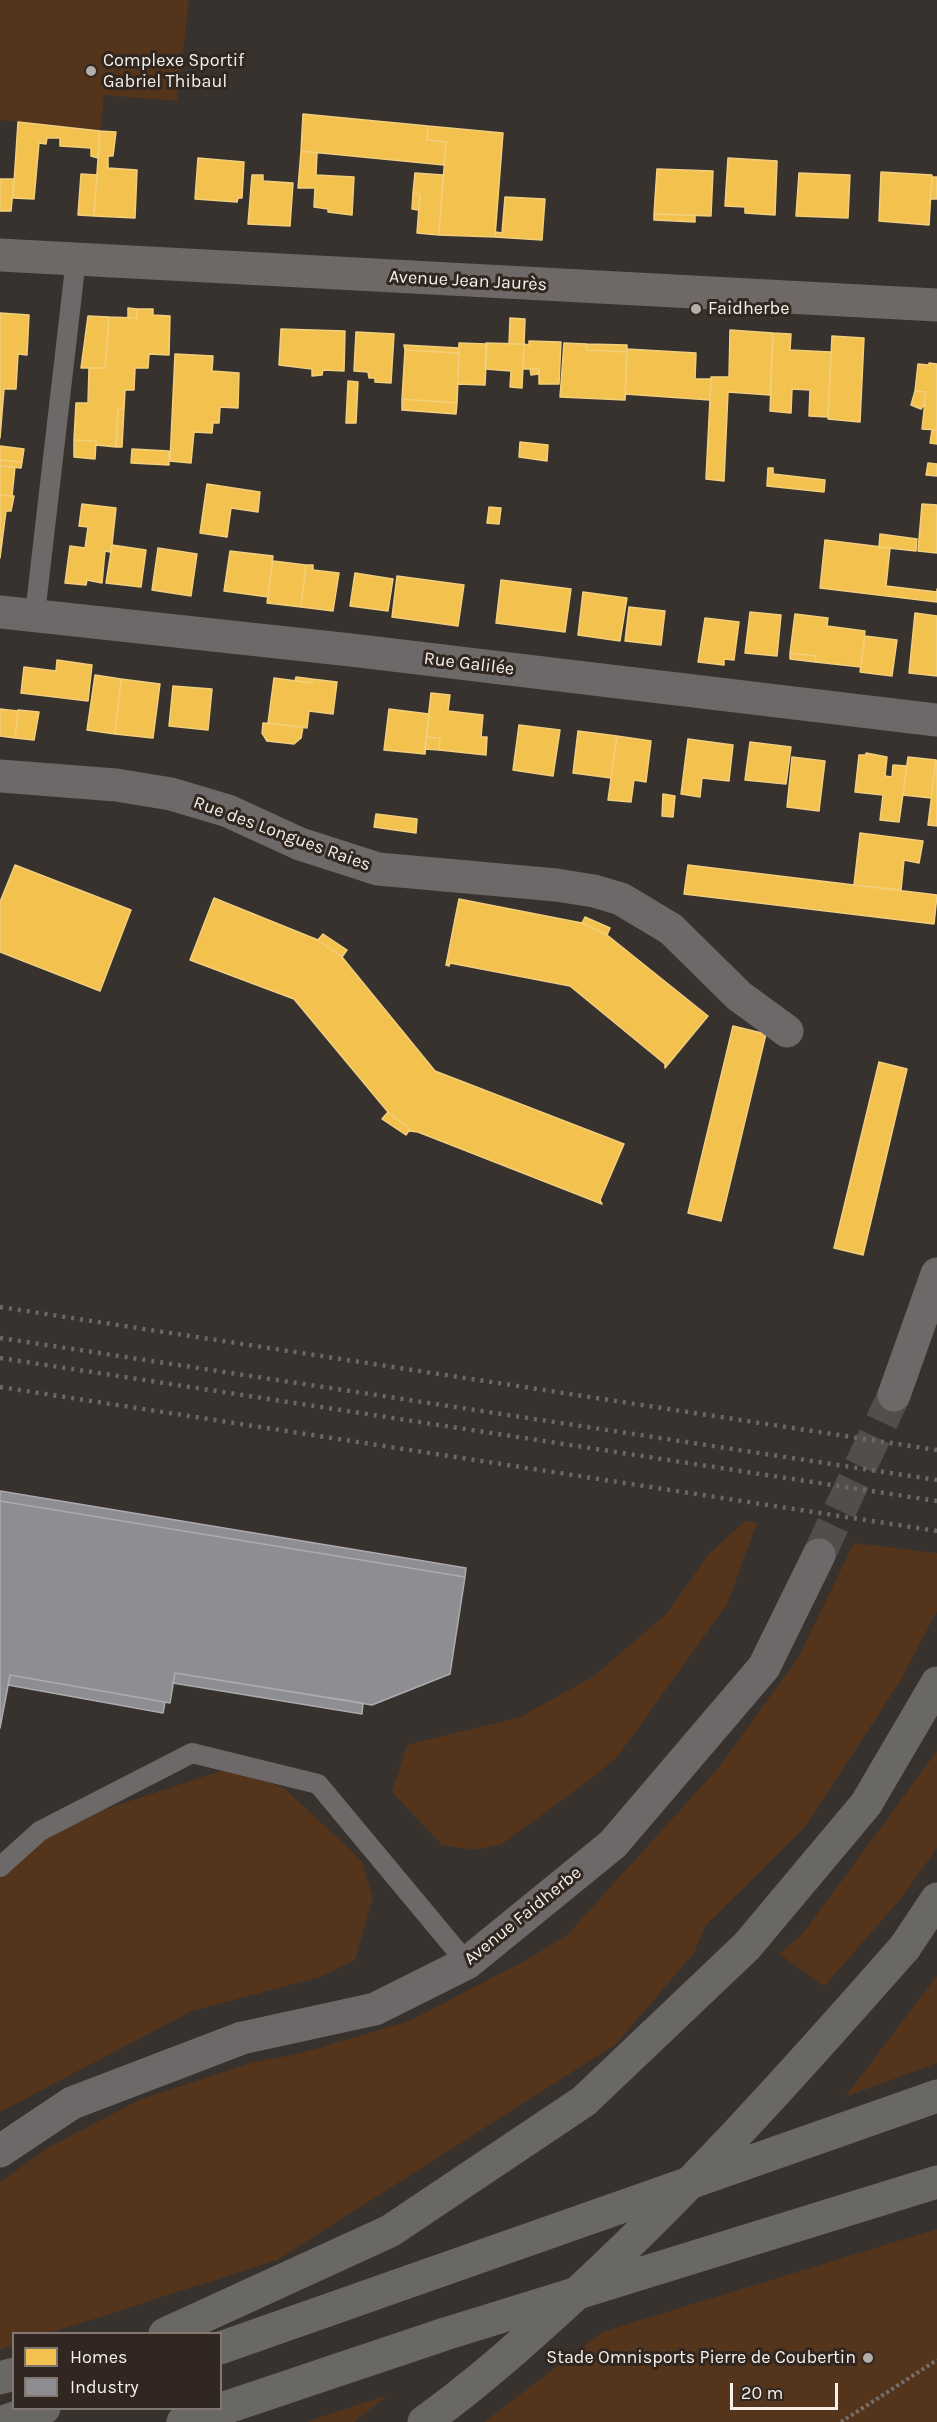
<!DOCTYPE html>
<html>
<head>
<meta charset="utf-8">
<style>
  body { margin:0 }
  #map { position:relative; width:937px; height:2422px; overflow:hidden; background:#37322e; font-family:Karla,sans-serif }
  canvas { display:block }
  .legend { position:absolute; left:12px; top:2332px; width:210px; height:78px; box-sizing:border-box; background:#312720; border:2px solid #807771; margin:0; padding:8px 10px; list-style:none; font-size:18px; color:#f6f0eb }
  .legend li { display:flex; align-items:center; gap:12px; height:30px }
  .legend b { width:30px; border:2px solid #807771 }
  .scale { position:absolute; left:730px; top:2383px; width:108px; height:27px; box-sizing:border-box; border:3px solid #f6f0eb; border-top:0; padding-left:8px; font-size:18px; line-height:21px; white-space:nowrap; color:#f6f0eb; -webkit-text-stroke:4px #312720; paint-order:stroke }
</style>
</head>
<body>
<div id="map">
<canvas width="937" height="2422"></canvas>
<ul class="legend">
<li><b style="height:16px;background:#f2c14e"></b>Homes</li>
<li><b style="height:16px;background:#8d8d92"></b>Industry</li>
</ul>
<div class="scale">20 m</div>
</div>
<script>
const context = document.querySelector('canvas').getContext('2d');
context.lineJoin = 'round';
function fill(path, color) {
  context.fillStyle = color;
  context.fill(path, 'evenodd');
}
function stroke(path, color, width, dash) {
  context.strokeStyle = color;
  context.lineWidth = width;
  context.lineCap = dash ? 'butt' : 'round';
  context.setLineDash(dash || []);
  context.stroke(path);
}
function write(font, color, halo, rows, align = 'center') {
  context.font = font + ' Karla,sans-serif';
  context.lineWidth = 6;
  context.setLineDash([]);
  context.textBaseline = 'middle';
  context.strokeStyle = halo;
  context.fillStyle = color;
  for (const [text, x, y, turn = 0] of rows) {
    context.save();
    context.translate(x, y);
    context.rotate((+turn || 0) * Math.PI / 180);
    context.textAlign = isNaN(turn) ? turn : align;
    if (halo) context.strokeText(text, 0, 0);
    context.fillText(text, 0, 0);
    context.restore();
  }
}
fill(new Path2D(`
  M0,0H189L177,101L104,95L100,131L0,120Z
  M745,1521L757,1523L727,1604L618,1756L589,1780L502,1844L476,1850L442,1845L392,1792L407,1745L520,1717L594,1676L667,1613L709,1554Z
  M854,1543L937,1553V1611L899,1683L805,1827L705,1926L694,1953L616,2044L277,2260L50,2333L14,2334L13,2345L0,2350V2182L49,2147L141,2099L253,2062L298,2054L409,2021L530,1958L568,1934L720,1766L799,1656Z
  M937,1751V1848L899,1901L824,1986L779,1954L804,1932Z
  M227,1769L284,1788L361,1860L373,1897L355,1960L320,1977L192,2011L0,2112V1867L40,1831Z
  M937,1976V2063L845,2097Z
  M937,2229V2422H484L602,2332Z
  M388,2395L354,2422H306Z`), '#54351c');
const homes = new Path2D(`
  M303,114L428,126L427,140L446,142L444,165L301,151Z
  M18,122L100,131L98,158L91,156V148L60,146V138H47L46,144L39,143L34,199L13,198Z
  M428,126L503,133L495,237L439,235L446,142L427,140Z
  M100,131L116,132L113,156H108V168L137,170L135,218L94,216Z
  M301,151L317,153L316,175L354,177L352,215L328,212V209L314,207L315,188H298Z
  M198,158L244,162L242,198H238L237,202L195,199Z
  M728,158L777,161L775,215L745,213V207L725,206Z
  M657,169L713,171L711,216L654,214Z
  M881,172L932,175L929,225L879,221Z
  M415,173L443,175L439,235L417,233L420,194L413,193Z
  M799,173L850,175L848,218L796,216Z
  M81,174L97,175L94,216L78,215Z
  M252,175H263V181L293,183L290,226L248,224Z
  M932,177H937V199H930Z
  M0,179H14L11,211H0Z
  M413,193L420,194L418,210L412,209Z
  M505,197L545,199L542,240L495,237L496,232L502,233Z
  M654,214L695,215V222L654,220Z
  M128,308L137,309V318H128Z
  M137,309H153V315L170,316L169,355L149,354L148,368H135L134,390H125L124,409H118L116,447L96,445V441L74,440L76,403H88L89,368H105L109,317L137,318Z
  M0,313L29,315L27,355L18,354L16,389H4L0,438Z
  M88,316L109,317L105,368H81Z
  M510,318L525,319L524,344H509Z
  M281,329L345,331L344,371L323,370L322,375L312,376V369L279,365Z
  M730,330L773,333L770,395L728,392L724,481L706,479L711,379V377H729Z
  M356,332L394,334L391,383L375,382V378H369L368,372L354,371Z
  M773,333L791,334L790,350L831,352L828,417L809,416L810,390L792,389L791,413L770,411Z
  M832,336L864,338L860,422L828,419Z
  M529,341L561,342L559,384H539V369H523L524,344L529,345Z
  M459,343L487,344L485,385L458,384Z
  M486,343L524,344L522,388L510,387L511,371L485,369Z
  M564,343L587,344V350L627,352L625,400L560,397Z
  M587,344L627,345V352L587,350Z
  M404,345L459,348V353L405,350Z
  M627,349L696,353L695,379H711L710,400L625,394Z
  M405,350L459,353L457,403L402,399Z
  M175,354L213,356L212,371L239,373L238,408L220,407L219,423H213L212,433L194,432L191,463L170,461Z
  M929,363L937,364V430L922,429L926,392L915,391L918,364L929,365Z
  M530,369H539L538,374L531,375Z
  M348,381L358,382L356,423H346Z
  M915,391L926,392L924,405L921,409L911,405Z
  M402,399L457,403L456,414L402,410Z
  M118,409H124L122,447H116Z
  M932,430H937V444L930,443Z
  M74,440L96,441L95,459L74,457Z
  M520,442L548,445L547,461L519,457Z
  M0,446L24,449L22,462L0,460Z
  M132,449L169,451V465L131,463Z
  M0,460L22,462L21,468L0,466Z
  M928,463L937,464V476L926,475Z
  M0,466L15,467L12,496L0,495Z
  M768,468H773V474L825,480L824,492L767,486Z
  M207,484L260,492L258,512L231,508L227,537L200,533Z
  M0,495L14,496L11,511H6L0,558Z
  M82,504L116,508L112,545L110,552L105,551L102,583L87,580L86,585L65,583L70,546L85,548L88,527L79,526Z
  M922,504L937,505V553L918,551Z
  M489,507L501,508L499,524L487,523Z
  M880,534L917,539L916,551L879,547Z
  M825,540L890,548L886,586L937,592V589V602L820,588Z
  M112,545L146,550L141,587L106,583Z
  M158,548L197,554L191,596L152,590Z
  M230,551L273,556L268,597L224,591Z
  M273,561L306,565L301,607L267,603Z
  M306,565H313V570L339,573L333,611L301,607Z
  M355,573L393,579L388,611L350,606Z
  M397,576L464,585L458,626L392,617Z
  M501,580L571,589L565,632L496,623Z
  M583,592L627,598L620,641L578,635Z
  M629,607L665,611L661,645L625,641Z
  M750,612L781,615L777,656L745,653Z
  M915,613L937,616V676L909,673Z
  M795,614L828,618L827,626L865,631L861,667L815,662L816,656L790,653Z
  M705,618L739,622L734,660L724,659V665L698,662Z
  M865,636L897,640L892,676L860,672Z
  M790,653L816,656L815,662L790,659Z
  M57,660L92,665L88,701L21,693L24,667L56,671Z
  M95,675L121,679L115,734L87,730Z
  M296,677L312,679V683L295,681Z
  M274,678L312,683V679L337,682L333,714L309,711L307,728L268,723Z
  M121,679L160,684L153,738L115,734Z
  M173,686L212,689L208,730L169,726Z
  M431,693L450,695L448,711L483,715L481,737H487L486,755L439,750L440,738L426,737Z
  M0,709L18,711L15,738L0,736Z
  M389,709L429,714L425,754L384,750Z
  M18,710L39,712L34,740L15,738Z
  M263,723L303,727L301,738L294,744L267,741L262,733Z
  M519,725L560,730L553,776L513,770Z
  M578,731L617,736L611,778L573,773Z
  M617,736L651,741L646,782L634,780L631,802L608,800Z
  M426,737L440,738L439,750L425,749Z
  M688,739L733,745L729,781L702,778L700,797L681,794Z
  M750,742L791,747L786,784L745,780Z
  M866,753L887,757L885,776L892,777L893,765L907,766L899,822L880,820L883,795L855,792L859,755H866Z
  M792,757L825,761L819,811L787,807Z
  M908,757L936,760L931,798L903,795Z
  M936,760L937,761V826L928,825Z
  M663,794L675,796L673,817L662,816Z
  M376,814L417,819L416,833L374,827Z
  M860,833L923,841L919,863L904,860L901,890L854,885Z
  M15,865L131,910L100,991L0,952V902Z
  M688,865L937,895L934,924L684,894Z
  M214,898L318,940L342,957L435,1071L624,1144L600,1200L602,1204L418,1132L409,1131L410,1129L388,1112L294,999L190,960Z
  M459,899L582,923L607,935L708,1016L665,1068V1064L570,986L450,963L449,966L446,965Z
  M585,917L610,928L607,935L582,923Z
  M323,934L347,950L342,957L318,940Z
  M733,1026L766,1034L721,1221L688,1213Z
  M879,1062L907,1069L863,1255L834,1248Z
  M388,1112L410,1129L406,1135L382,1119Z`);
fill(homes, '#f2c14e');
stroke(homes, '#f3cf7d', 1.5);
const industry = new Path2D(`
  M0,1491L466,1568L465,1577L0,1501Z
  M0,1501L465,1577L450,1674L372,1705L175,1673L170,1703L10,1675L0,1728Z
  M175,1673L363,1703L362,1714L173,1683Z
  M10,1675L165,1702L163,1713L8,1685Z`);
fill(industry, '#8d8d92');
stroke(industry, '#acabad', 1.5);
stroke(new Path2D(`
  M819,1555L894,1395`), '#544e4a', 33, [33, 16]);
stroke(new Path2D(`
  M841,2422L937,2360`), '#726f6e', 4, [3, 3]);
stroke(new Path2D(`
  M35,614L76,259
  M0,1867L40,1831L192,1753L318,1784L467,1963`), '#6d6968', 20);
stroke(new Path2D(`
  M0,612L351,650L937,720
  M0,776L116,785L171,794L228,811L300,844L378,869L556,885L594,891L621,899L671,929L739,996L787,1031`), '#6d6968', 33);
stroke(new Path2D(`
  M894,1395L937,1274
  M0,2151L72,2103L242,2038L375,2009L467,1963L613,1844L764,1667L819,1555`), '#6d6968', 33);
stroke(new Path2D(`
  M0,255L937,305`), '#6e6967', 33);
stroke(new Path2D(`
  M905,1947L937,1899
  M165,2334L390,2231L584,2101L747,1946L866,1804L937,1683
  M220,2348L937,2096
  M0,2378L14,2374
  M3,2422L44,2408
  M183,2422L445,2334L937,2182`), '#6a6864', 33);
stroke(new Path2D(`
  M0,1307L937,1450
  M0,1338L937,1480
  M0,1358L937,1501
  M0,1387L937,1531`), '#6c6865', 4.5, [3, 6]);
stroke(new Path2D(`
  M424,2422C474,2386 518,2347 563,2306C686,2194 796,2071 905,1947`), '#6a6864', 33);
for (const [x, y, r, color] of [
  [91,71,6,"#b3aea9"],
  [696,309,6,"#b3aea9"],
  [868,2358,6,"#b3aea9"]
]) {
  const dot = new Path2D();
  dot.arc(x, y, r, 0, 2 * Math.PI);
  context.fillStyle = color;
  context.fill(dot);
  stroke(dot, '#312720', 2);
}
write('18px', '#f6f0eb', '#312720', [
  ["Complexe Sportif",103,61],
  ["Gabriel Thibaul",103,82],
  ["Faidherbe",708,309],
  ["Stade Omnisports Pierre de Coubertin",856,2358,"right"]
], 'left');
write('18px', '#f6f0eb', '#312720', [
  ["Avenue Jean Jaurès",468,281,3],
  ["Rue Galilée",469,664,7],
  ["Rue des Longues Raies",282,834,20],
  ["Avenue Faidherbe",523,1916,-39]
]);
</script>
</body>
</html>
